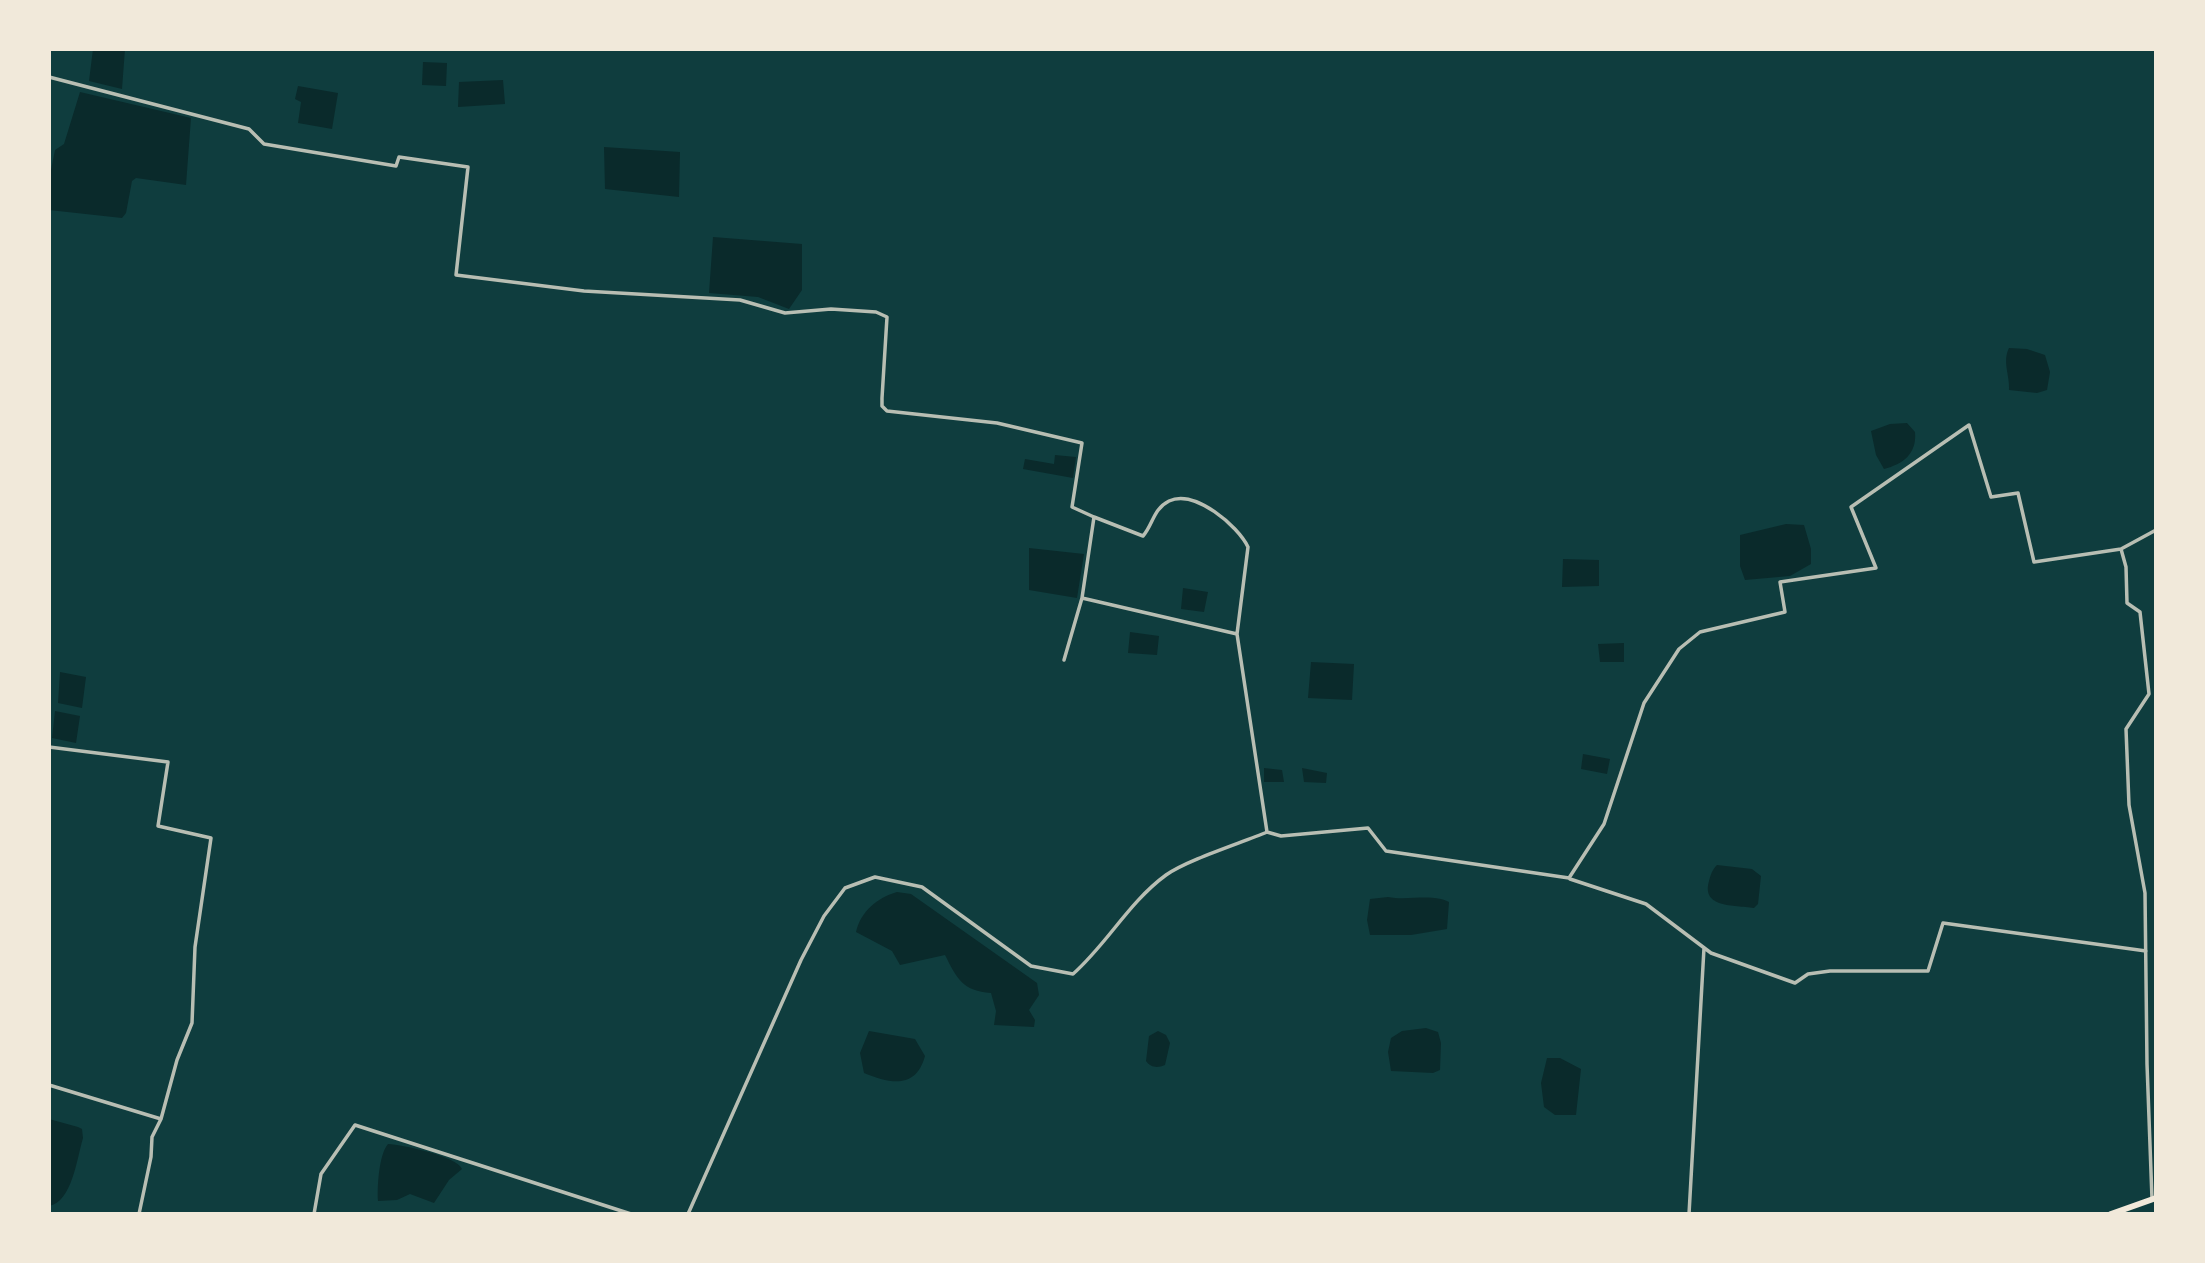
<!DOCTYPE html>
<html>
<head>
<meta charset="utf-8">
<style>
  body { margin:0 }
  #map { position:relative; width:2205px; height:1263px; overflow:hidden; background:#0f3d3e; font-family:"Nunito Sans",sans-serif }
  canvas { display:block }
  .frame { position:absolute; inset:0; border:51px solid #f1e9da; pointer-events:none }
</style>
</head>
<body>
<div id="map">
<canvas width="2205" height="1263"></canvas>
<div class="frame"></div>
</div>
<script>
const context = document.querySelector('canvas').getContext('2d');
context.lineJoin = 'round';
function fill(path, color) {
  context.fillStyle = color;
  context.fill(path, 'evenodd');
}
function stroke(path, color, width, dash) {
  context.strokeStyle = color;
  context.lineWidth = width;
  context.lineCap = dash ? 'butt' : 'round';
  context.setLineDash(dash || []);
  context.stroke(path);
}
fill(new Path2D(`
  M93,49H125L122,89L89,81Z
  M423,62L447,63L446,86L422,85Z
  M503,80L505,104L458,107L459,82Z
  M298,86L338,93L332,129L298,123L301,102L295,99Z
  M80,92L191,118L186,185L136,178L132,181L126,213L122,218L49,210V180L55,150L64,144Z
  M604,147L680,152L679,197L605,189Z
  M713,237L802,244V290L789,309L758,297L709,293Z
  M2009,348L2027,349L2045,355L2050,372L2047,390L2037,393L2009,390C2010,375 2002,362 2009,348Z
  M1907,423L1915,432C1917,454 1903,464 1884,469L1876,455L1871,431L1890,424Z
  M1055,455L1076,457L1073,478L1023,469L1025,459L1054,464Z
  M1786,524L1804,525L1811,549V564L1790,576L1745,580L1740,566V535Z
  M1029,548L1084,554L1077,598L1029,590Z
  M1563,559L1599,560V586L1562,587Z
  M1183,588L1208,592L1204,612L1181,609Z
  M1130,632L1159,636L1157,655L1128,653Z
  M1624,643V662H1600L1598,644Z
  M1311,662L1354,664L1352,700L1308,698Z
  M60,672L86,677L82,708L58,703Z
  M55,711L80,716L76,743L52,738Z
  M1583,754L1610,759L1607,774L1581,769Z
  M1264,768L1282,770L1284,782H1264Z
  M1302,768L1327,773L1326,783L1304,782Z
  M1717,865L1752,869L1761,876L1758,904L1754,908C1734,905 1701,908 1709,881C1711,874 1712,870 1717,865Z
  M897,892L911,894L1037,983L1039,995L1029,1010L1035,1020L1034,1027L994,1025L996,1011L991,993C963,991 957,979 945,955L900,965L892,951L856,932C861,911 877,898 897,892Z
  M1388,897C1408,901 1432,893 1449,902L1447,929L1411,935H1370L1367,920L1370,899Z
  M1426,1028L1438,1032L1441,1043L1440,1070L1433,1073L1391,1071L1388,1052L1391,1038L1402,1031Z
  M869,1031L915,1039L925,1056C916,1089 891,1084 864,1073L860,1053Z
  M1158,1031L1166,1035L1170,1043L1165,1065C1158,1068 1151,1068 1146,1061L1149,1036Z
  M1547,1058H1560L1581,1069L1576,1115H1555L1544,1107L1541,1083Z
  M49,1119L78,1127L82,1129L83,1138C77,1158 72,1202 49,1206Z
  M388,1144C403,1145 457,1156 462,1169L449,1180L434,1203L410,1194L397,1200L378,1201C377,1187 379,1154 388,1144Z`), '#0a2a2b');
stroke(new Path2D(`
  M49,77L249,129L264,144L396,166L399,157L468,167L456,275L584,291L740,300L785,313L831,309L876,312L887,317L882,398V406L887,411L997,423L1082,443L1072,507L1094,517L1082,598L1237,634L1267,832
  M1094,517L1143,536C1153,525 1153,509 1169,501C1195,489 1238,526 1248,547L1237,634
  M2121,549L2156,530
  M1064,660L1082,598
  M49,747L168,762L158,826L211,838L195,947L192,1023L177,1060L161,1119L152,1137L151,1157L139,1214
  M1570,879L1646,904L1711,953L1795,983L1808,974L1830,971H1928L1943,923L2146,951
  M49,1085L161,1119
  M314,1214L321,1174L355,1125L631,1214
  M688,1214L801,960L824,916L845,888L875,877L922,887L1031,966L1073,974C1107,944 1129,902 1166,875C1187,860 1241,843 1267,832L1281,836L1368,828L1386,851L1569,878L1604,824L1644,703L1679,649L1700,632L1785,612L1780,582L1876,568L1851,507L1969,425L1991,497L2018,493L2034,562L2121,549L2126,567L2127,603L2140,612L2149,694L2126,729L2129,805L2145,893L2147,1064L2152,1199
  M1689,1214L1704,948`), '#b8beb3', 3.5);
stroke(new Path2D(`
  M2111,1214L2156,1198`), '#f1e9da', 6);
</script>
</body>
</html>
